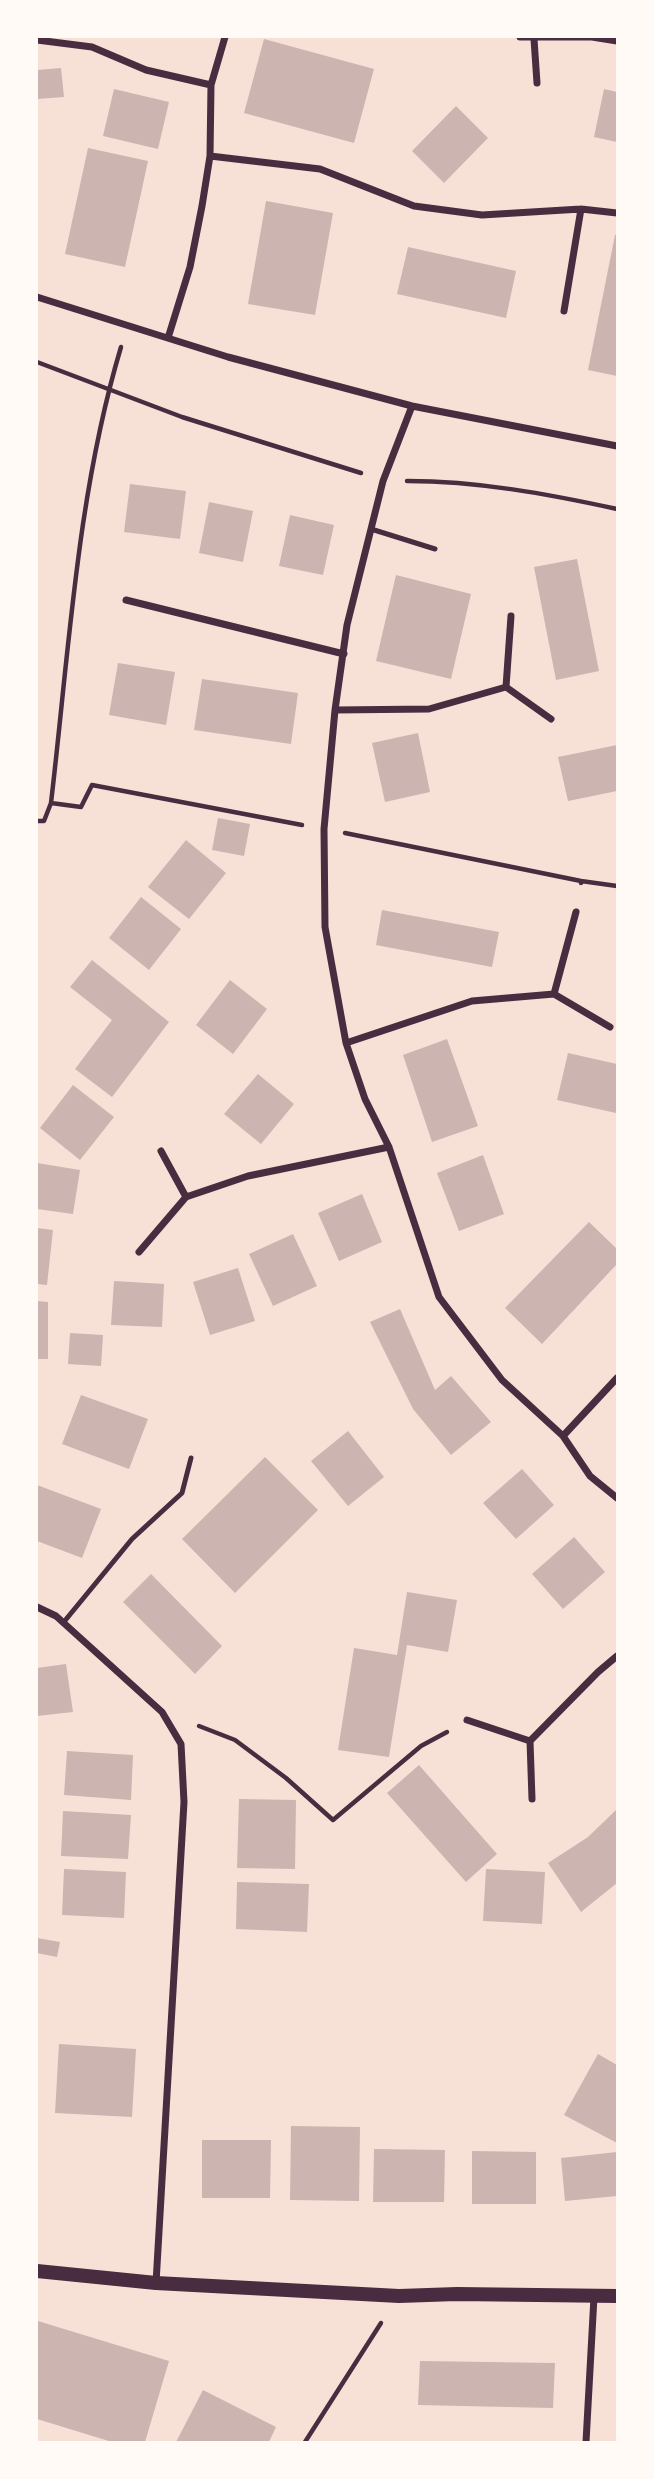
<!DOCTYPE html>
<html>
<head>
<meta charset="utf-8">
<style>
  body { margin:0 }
  #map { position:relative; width:654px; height:2479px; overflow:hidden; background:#f7e1d7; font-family:Montserrat,sans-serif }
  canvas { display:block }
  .frame { position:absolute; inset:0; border:38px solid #fffaf5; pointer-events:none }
</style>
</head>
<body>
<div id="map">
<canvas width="654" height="2479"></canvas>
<div class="frame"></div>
</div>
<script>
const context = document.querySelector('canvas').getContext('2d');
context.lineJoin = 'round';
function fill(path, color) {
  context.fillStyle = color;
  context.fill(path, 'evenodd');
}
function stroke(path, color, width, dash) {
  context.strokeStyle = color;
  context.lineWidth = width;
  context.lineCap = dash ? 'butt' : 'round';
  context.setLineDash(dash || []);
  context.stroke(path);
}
fill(new Path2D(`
  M264,39L374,69L354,143L244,113Z
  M61,68L64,97L37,99V70Z
  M114,89L169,102L158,149L103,136Z
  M604,89L617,92V142L594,137Z
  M456,106L488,138L444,183L412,151Z
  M88,148L148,161L125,267L65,254Z
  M266,201L333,213L315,315L248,304Z
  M615,235H617V376L588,370Z
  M408,247L516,271L506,318L397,294Z
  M130,484L186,491L180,539L124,532Z
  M209,502L253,511L243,562L199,553Z
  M290,515L334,525L323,575L279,566Z
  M577,559L599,671L556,680L534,567Z
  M396,575L471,594L451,679L376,661Z
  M118,663L175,672L166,725L109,715Z
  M202,679L298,693L291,744L194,730Z
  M418,733L430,792L385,802L372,743Z
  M617,745V791L568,801L558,757Z
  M218,818L250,824L244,856L212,850Z
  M186,840L226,873L189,919L148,887Z
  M141,897L181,929L149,970L109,938Z
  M382,910L499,932L492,967L376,945Z
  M92,960L169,1022L112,1097L75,1069L112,1020L70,987Z
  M230,980L267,1009L233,1054L196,1025Z
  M447,1039L478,1126L432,1142L403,1055Z
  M568,1053L617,1064L616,1113L557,1100Z
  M258,1074L294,1104L261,1144L224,1114Z
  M73,1085L114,1117L80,1160L40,1128Z
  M483,1155L504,1214L459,1231L437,1173Z
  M37,1163L80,1170L73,1214L37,1209Z
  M362,1194L382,1242L339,1261L318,1213Z
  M589,1222L617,1249V1264L542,1344L505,1308Z
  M37,1228L53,1230L47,1285L37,1284Z
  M293,1234L317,1286L273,1306L249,1254Z
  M238,1268L255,1321L210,1335L193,1282Z
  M114,1281L164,1284L162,1327L111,1325Z
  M37,1301L48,1302V1359H37Z
  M400,1309L435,1390L451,1376L491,1422L451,1455L413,1409L370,1322Z
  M70,1333L103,1335L101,1366L68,1364Z
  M81,1395L148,1419L129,1469L62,1444Z
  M348,1431L384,1477L348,1506L311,1461Z
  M265,1457L318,1510L235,1593L182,1539Z
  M522,1469L554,1505L516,1539L483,1503Z
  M37,1485L101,1509L82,1558L37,1541Z
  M574,1537L605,1572L563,1609L532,1574Z
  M151,1574L222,1646L195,1674L123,1602Z
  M407,1592L457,1600L448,1652L407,1645L389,1757L338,1750L354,1648L397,1655Z
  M66,1664L73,1712L37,1716V1668Z
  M67,1751L133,1755L131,1800L64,1795Z
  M419,1765L497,1854L466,1882L387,1793Z
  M239,1799L296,1800L295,1869L237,1868Z
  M617,1809V1883L581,1912L548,1863L588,1837Z
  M63,1811L131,1815L128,1859L61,1856Z
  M64,1869L126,1872L124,1918L62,1915Z
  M486,1869L545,1872L542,1924L483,1921Z
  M237,1882L309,1884L307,1932L236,1929Z
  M37,1938L60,1942L57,1957L37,1953Z
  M59,2044L136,2049L132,2117L55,2113Z
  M598,2054L617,2065V2143L564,2115Z
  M291,2126L360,2127L359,2201L290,2200Z
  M202,2140H271L270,2198H202Z
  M374,2149L445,2150L444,2202H373Z
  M472,2151L536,2152V2204H472Z
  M617,2152V2196L565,2201L561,2158Z
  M38,2321L169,2361L145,2442H112L37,2419Z
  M420,2361L555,2363L553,2408L418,2405Z
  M203,2390L276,2427L269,2442H176Z`), '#ccb4b1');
stroke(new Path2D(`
  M37,362L182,417L361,473
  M407,481C478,481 548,494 617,509
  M51,803L81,807L92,785L302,825
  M37,821H44L51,803C69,651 77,494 121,347
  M345,833L581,881
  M581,883V881L617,886
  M199,1726L235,1740L286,1778L333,1820L421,1746L447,1732
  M305,2442L381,2323`), '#4a2c40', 4.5);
stroke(new Path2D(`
  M371,529L435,549
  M63,1623L132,1539L182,1493L191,1458`), '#4a2c40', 5);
stroke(new Path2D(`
  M520,37H592L617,41
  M534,39L537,83
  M37,40L92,47L146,70L211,85
  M210,156L320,169L414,206L482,215L581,209L617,213
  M37,297L228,357L412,406L617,446
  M564,311L581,209
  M168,338L190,267L202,206L210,156L211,85L225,37
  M412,406L383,481L347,625L335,710L324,829L325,927L346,1043L365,1099L389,1147L439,1297L502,1380L563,1436L590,1476L617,1498
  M126,600L344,654
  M506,687L511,616
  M335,710L429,709L506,687L551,719
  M554,994L576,912
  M346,1043L472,1001L554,994L610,1027
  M161,1151L186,1197L248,1176L389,1147
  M139,1252L186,1197
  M563,1436L617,1378
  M37,1607L56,1616L162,1712L181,1744L184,1802L156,2283
  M467,1720L530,1741
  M532,1799L530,1741L598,1672L617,1656
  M586,2442L594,2297`), '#4a2c40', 7);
stroke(new Path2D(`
  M37,2271L156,2283L399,2296L457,2294L617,2296`), '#4a2c40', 14);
</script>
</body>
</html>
